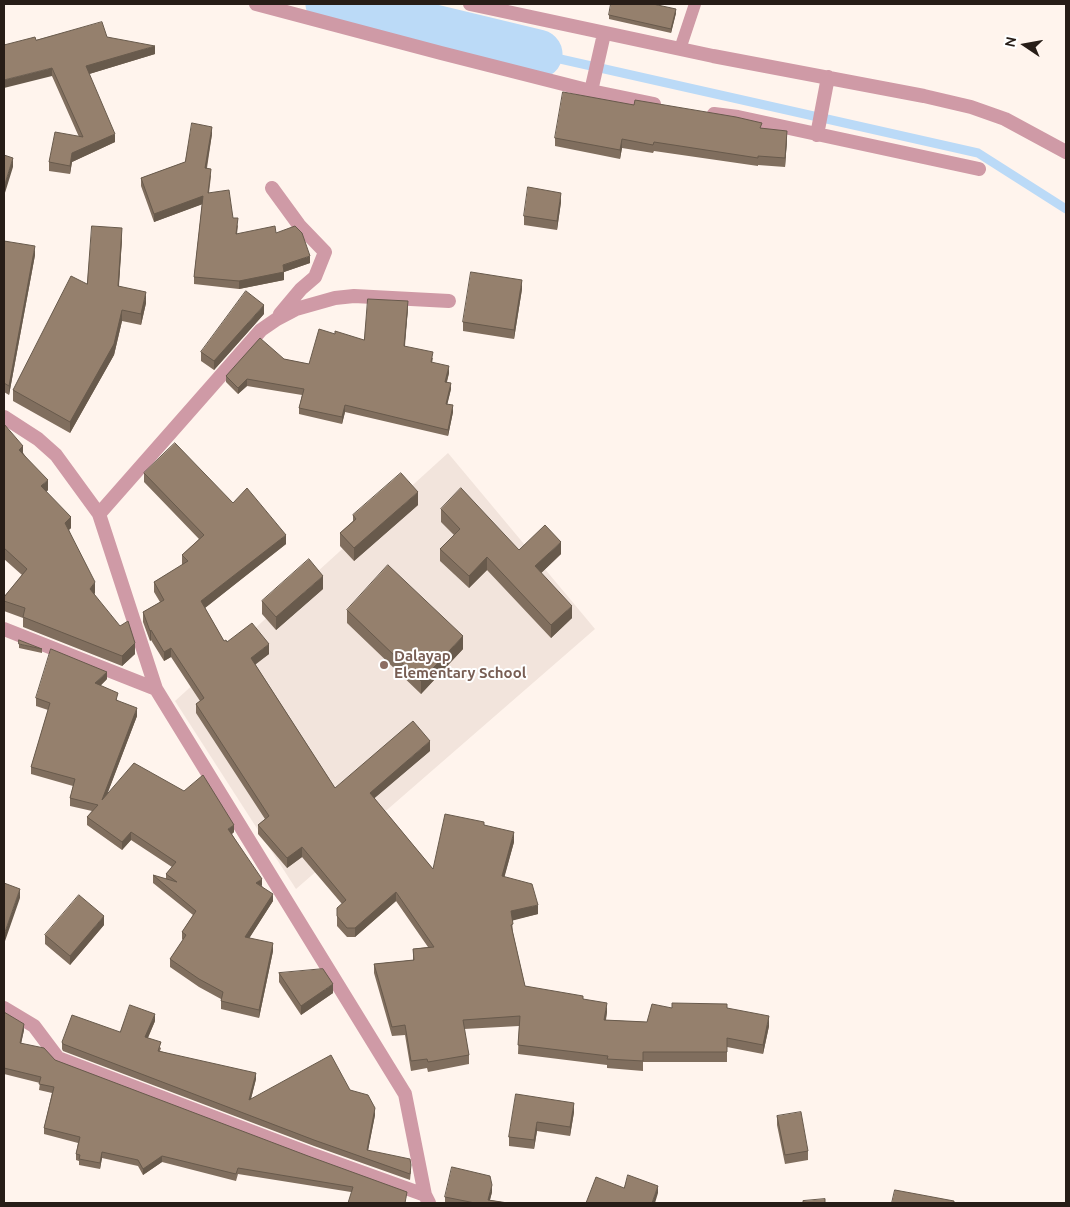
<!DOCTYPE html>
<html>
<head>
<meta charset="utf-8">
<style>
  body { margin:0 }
  #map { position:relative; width:1070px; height:1207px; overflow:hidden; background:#fff4ed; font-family:Ubuntu,sans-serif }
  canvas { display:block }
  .frame { position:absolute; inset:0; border:5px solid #271d17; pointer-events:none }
  .north { position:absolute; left:1000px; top:20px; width:50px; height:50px; -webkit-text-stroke:4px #fff; paint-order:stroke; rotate:282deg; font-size:14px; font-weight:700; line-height:20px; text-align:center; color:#271d17 }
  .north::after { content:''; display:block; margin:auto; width:18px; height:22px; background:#271d17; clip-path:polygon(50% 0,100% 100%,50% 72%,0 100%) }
</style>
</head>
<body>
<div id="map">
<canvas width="1070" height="1207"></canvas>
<div class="frame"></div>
<div class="north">N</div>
</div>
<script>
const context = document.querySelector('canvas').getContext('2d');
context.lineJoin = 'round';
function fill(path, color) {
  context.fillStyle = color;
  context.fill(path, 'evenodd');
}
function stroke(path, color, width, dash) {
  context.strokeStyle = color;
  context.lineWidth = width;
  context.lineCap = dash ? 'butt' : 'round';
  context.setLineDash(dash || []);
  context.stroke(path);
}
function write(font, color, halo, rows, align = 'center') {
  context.font = font + ' Ubuntu,sans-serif';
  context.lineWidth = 4;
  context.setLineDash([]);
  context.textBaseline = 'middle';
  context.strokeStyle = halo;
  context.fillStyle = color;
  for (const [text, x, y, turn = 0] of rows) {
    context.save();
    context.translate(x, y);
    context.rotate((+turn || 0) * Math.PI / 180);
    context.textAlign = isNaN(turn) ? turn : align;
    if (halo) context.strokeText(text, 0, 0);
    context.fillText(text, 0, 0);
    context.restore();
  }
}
fill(new Path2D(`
  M448,453L595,629L296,889L175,701Z`), '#f2e4dc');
stroke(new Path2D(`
  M538,54L978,153L1066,209`), '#bbdaf7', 9);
stroke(new Path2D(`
  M330,4L538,54`), '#bbdaf7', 49);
stroke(new Path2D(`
  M680,49L695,4`), '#cf9aa6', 12);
stroke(new Path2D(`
  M256,4L441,53L591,91L604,34
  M470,4L713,56L924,96L971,107L1005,119L1066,152
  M591,91L654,104
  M714,114L738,117L979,169
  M817,135L828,77
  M272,188L299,225L325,252L315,277L301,289L280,314
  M4,417L38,439L56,455L99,514L156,689L405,1094L425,1195L429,1203
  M99,514L261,330L277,319L296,309L335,298L354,296L449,301
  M4,629L156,689
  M4,1008L34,1026L58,1058L311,1154L425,1195`), '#cf9aa6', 14);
fill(new Path2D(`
  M676,13L671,33L609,19V15Z
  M107,37L155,54L89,74L115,142L72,162L70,174L49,171V162L79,137L36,40Z
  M762,128L787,140L785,167L758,165V166L654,151L653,153L622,148L620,159L555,146V138Z
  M212,134L207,168L211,176L209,193L233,218L238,226L237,234L276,233L310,263L284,272V280L239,289L194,284V277L202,204L154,222L141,186V178L185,162Z
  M561,202L557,230L524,225V216Z
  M122,239L119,286L146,303L141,325L122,321L114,355L70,433L13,401V390L87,284Z
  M4,241L35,255L9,395L4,392Z
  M522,289L514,339L463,331V322Z
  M408,308L405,346L433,358L432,363L449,373L447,382L451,389L447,404L453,412L448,436L345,412L342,424L299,414V408L302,395L247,386L238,394L226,382V376L284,359L309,364L335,334L364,340Z
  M264,314L214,370L201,361V352Z
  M4,424L48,490L46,492L71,528L69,530L95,593L94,594L135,654L122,666L23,627V618L4,611V597L22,575L4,559Z
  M144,473L233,503L286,544L205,608L224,641L269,654L255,664L335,788L430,751L374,798L433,869L484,825L514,842L504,877L538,914L512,920L513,933L525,986L583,999L607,1012L606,1020L647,1022L672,1008H727L769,1026L763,1054L727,1047V1062H643V1071L607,1068V1065L518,1054L519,1026L464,1029L469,1055V1064L428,1072L427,1068L411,1071L405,1035L392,1036L374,973V964L413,960V949L428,947L396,901L355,937H347L337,926V908L342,904L302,857L287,868L258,834V825L265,819L196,713V704L200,701L171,657L164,661L151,640L150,641L143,622V612L160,602L154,592V582L182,565V555L199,539L144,482Z
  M418,505L354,561L340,546V533L353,521V515Z
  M441,509L519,550L561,554L541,573L572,618L551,638L487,570L469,588L440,561V549L454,535L441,522Z
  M323,589L276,630L262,614V601Z
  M347,610L463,649L421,694L347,623Z
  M19,644L42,649V653L19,648Z
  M107,679L100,686L137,716L107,794L234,832L232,834L262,886L273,901L249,938L273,951L259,1018L221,1009V999L199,987L170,967V959L183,940L182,939V932L193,915L153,883V875L166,879V874L172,867L131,840L122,850L87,825V817L92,811L70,806V798L73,786L31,774V767L48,710L36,706V698Z
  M104,925L70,965L45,944V935Z
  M279,973L333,993L301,1015L279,982Z
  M4,1012L24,1030L21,1043L55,1060L407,1198L351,1192L238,1174L236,1181L162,1162L143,1175L138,1166L102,1158L100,1169L79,1165V1161L76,1160V1154L78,1143L44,1134V1128L52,1093L39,1090L40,1083L4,1074Z
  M155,1021L148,1038L161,1048L160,1051L256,1079L251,1099L350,1090L375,1115L368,1150L411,1171L410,1180L314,1146L63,1051L62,1049V1042L120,1032Z
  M516,1094L574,1112L570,1136L537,1131L534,1149L509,1146V1137Z
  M777,1116L808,1151V1160L785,1164L777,1125Z
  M492,1192L490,1200L508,1203H445V1197Z`), '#806e5e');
fill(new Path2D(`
  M676,9V13L671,33V29Z
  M155,46V54L86,75V66Z
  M52,68V76L4,88V80Z
  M212,127V134L205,176V168Z
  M787,131V140L785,167V158Z
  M115,134V142L72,162L70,174V166L72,153Z
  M622,139V148L620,159V150Z
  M13,158V167L4,196V187Z
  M561,193V202L557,230V221Z
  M203,196V204L154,222V214Z
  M122,228V239L118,297V286Z
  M35,246V255L9,395V386Z
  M310,256V263L284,272V280L239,289V281Z
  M522,280V289L514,339V330Z
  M146,292V303L141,325V314Z
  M408,301V308L404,352V346Z
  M264,305V314L214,370V361Z
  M122,310V321L114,355L70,433V422Z
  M449,366V373L445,388V382Z
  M247,379V386L238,394V388Z
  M451,383V389L446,410V404Z
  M345,405V412L342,424V417Z
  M453,405V412L448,436V430Z
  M23,446V456L19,450Z
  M48,480V490L41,497V486Z
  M418,492V505L354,561V548Z
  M71,517V528L65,533V523Z
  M286,535V544L201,611V601Z
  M561,542V554L535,579V566Z
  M487,557V570L469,588V576Z
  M323,576V589L276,630V617Z
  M95,582V593L90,600V589Z
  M572,606V618L551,638V625Z
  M151,630V640L150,641V631Z
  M463,636V649L421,694V681Z
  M135,643V654L122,666V656Z
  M269,644V654L251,668V658Z
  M171,648V657L164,661V652Z
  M107,672V679L95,691V683Z
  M137,708V716L102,808V800Z
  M430,741V751L370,802V793Z
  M234,825V832L228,837V829Z
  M131,832V840L122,850V842Z
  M514,832V842L502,886V876Z
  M302,847V857L287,868V858Z
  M262,879V886L256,883Z
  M20,889V898L4,944V935Z
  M396,892V901L355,937V928Z
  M273,894V901L245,945V937Z
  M538,905V914L511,921V911Z
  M104,916V925L70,965V956Z
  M273,943V951L259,1018V1010Z
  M333,984V993L301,1015V1006Z
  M607,1003V1012L604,1029V1020Z
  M155,1014V1021L145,1044V1037Z
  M769,1016V1026L763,1054V1045Z
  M24,1024V1030L20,1049V1043Z
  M256,1073V1079L249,1106V1100Z
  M574,1103V1112L570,1136V1127Z
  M375,1108V1115L367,1156V1150Z
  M537,1122V1131L534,1149V1140Z
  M102,1152V1158L100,1169V1163Z
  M162,1156V1162L143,1175V1169Z
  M492,1185V1192L489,1203L488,1200Z
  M658,1186V1193L655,1203H652Z`), '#685a4c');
const building = new Path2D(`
  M611,4H653L676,9L671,29L609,15Z
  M102,22L107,37L155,46L86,66L115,134L72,153L70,166L49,162L55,132L83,137L52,68L4,80V45L35,37L36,40Z
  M563,92L634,105L635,100L736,117L762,123L760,128L787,131L785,158L758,156V158L654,142L653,145L622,139L620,150L555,138Z
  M192,123L212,127L205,168L211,169L208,193L229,190L233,218H238L236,234L275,226L276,233L295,226L302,233L310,256L283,265L284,272L239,281L194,277L203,196L154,214L141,178L185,162Z
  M4,155L13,158L4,187Z
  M528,187L561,193L557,221L524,216Z
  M92,226L122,228L118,286L146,292L141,314L122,310L114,344L70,422L13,390L71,276L87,284Z
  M4,241L35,246L9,386L4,383Z
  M471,272L522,280L514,330L463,322Z
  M246,291L264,305L214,361L201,352Z
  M368,299L408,301L404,346L433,352L431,362L449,366L445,382L451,383L446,404L453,405L448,430L345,405L342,417L299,408L304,389L247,379L238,388L226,376L260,338L284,359L309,364L319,329L335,334V331L364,340Z
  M4,424L23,446L19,450L48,480L41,486L71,517L65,523L95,582L90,589L120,626L128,621L135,643L122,656L23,617L25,608L4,601V597L27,569L4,548Z
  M175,443L233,503L247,488L286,535L201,601L224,641L226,640L227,642L252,623L269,644L251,658L335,788L413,721L430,741L370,793L433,869L445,814L484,822V825L514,832L502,876L532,884L538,905L511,911L513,924L511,925L525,986L583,996V999L607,1003L604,1020L647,1022L652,1004L672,1008V1003L727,1004V1008L769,1016L763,1045L727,1038V1052H643V1061L607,1059L608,1056L518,1045L520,1016L463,1020L469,1055L428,1062L427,1059L411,1061L405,1025L392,1027L374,964L414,960L413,949L434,947L396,892L355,928H347L337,916V908L346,900L302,847L287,858L258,825L269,816L196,704L204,698L171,648L164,652L151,630L150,631L143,612L164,600L154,582L188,561L182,555L204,535L144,473Z
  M401,473L418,492L354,548L340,533L356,519L353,515Z
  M461,488L519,550L545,525L561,542L535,566L572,606L551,625L487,557L469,576L440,549L460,529L441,509Z
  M309,559L323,576L276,617L262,601Z
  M388,565L463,636L421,681L347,610Z
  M19,640L42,649L19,644Z
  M51,649L107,672L95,683L118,693L116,700L137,708L102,800L134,763L184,791L203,775L234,825L228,829L262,879L256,883L273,894L245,937L273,943L259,1010L221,1001L223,992L199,979L170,959L186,935L182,932L196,911L153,875L177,882L166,874L176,862L131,832L122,842L87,817L98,805L70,798L75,779L31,767L50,703L36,698Z
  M4,883L20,889L4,935Z
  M79,895L104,916L70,956L45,935Z
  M323,969L333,984L301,1006L279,973Z
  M130,1005L155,1014L145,1037L161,1042L158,1051L256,1073L249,1100L331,1055L350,1090L368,1095L375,1108L367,1150L410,1159L411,1165L410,1174L314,1140L63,1044L62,1042L72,1015L120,1032Z
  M4,1012L24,1024L20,1043L44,1048L55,1060L308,1156L407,1192L405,1203H348L353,1187L238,1168L236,1174L162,1156L143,1169L138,1160L102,1152L100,1163L79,1159L80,1155L76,1154L80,1137L44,1128L54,1087L39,1084L41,1077L4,1068Z
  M516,1094L574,1103L570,1127L537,1122L534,1140L509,1137Z
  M801,1112L808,1151L785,1155L777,1116Z
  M452,1167L490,1176L492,1185L488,1200L508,1203H475L445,1197Z
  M628,1175L658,1186L652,1203H586L596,1177L624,1188Z
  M895,1190L954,1201V1203H892Z
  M825,1199V1203H803V1201Z`);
fill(building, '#95806d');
stroke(building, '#685a4c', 1);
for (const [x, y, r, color] of [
  [384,665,5,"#8d6e63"]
]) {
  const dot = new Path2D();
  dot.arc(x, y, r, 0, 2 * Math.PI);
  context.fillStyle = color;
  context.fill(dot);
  stroke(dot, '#fff', 2);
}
write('bold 15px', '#785e54', '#fff', [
  ["Dalayap",394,656],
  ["Elementary School",394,673]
], 'left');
</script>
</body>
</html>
